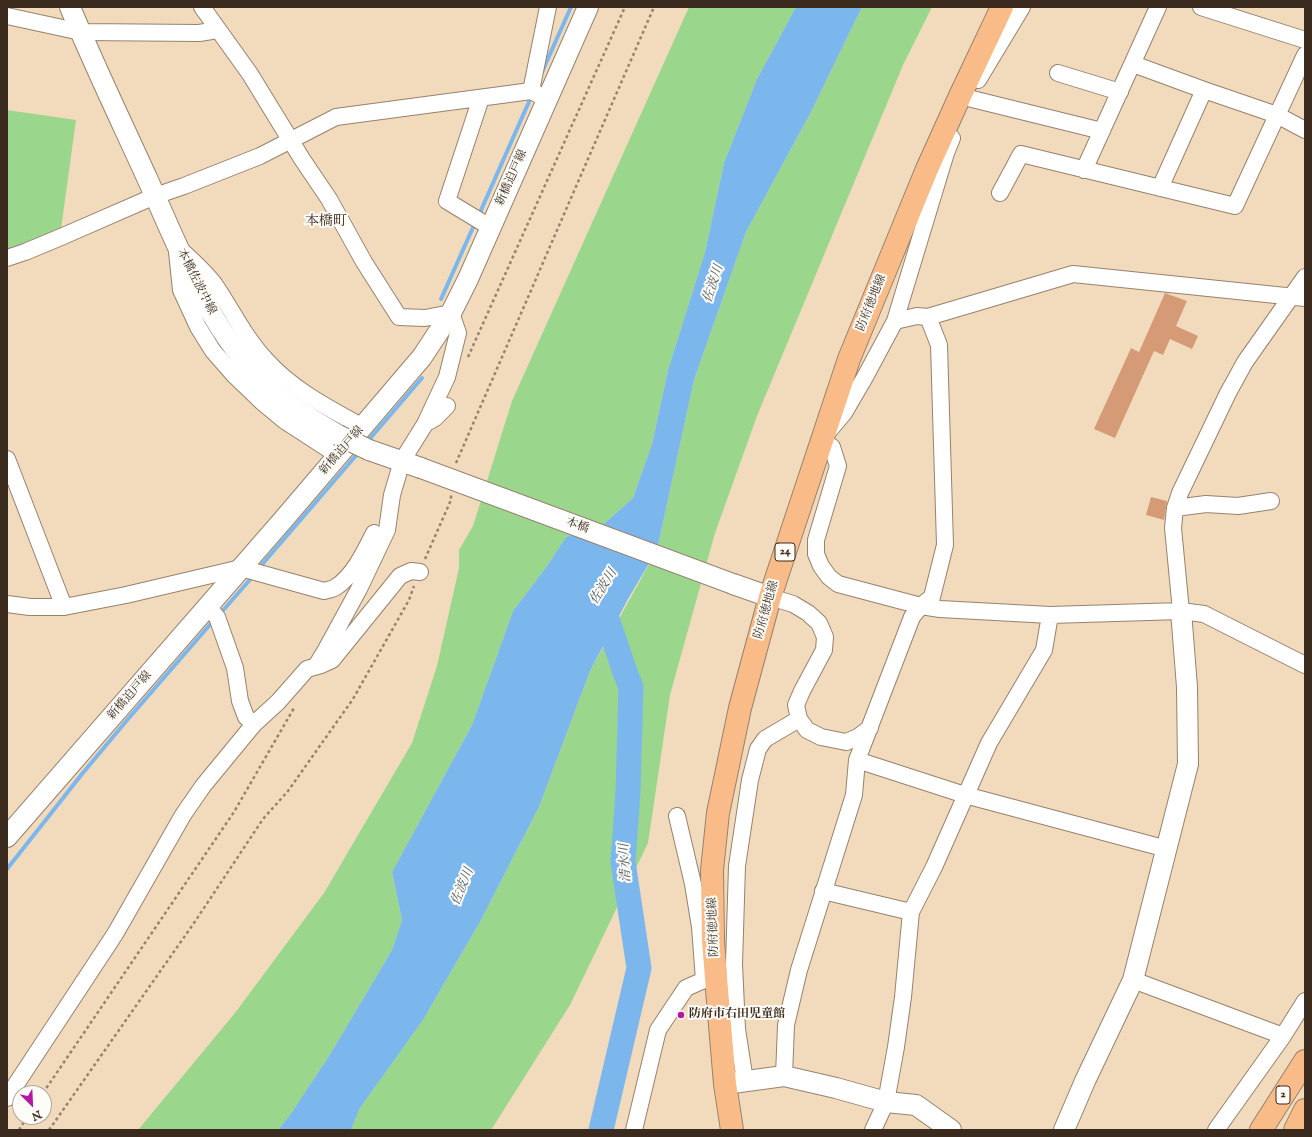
<!DOCTYPE html>
<html>
<head>
<meta charset="utf-8">
<style>
  body { margin:0 }
  #map { position:relative; width:1312px; height:1137px; overflow:hidden; background:#f2dbbc; font-family:"IM FELL English",serif }
  canvas { display:block }
  .frame { position:absolute; inset:0; border:8px solid #3b2a1e; pointer-events:none }
  .north { position:absolute; left:12px; top:1085px; width:40px; height:40px; box-sizing:border-box; background:#fdfcf7; border:1px solid #afa8a0; border-radius:50%; rotate:156deg; font-size:11px; font-weight:700; line-height:16px; text-align:center; color:#3b2a1e }
  .north::after { content:''; display:block; margin:auto; width:14px; height:18px; background:#b5179e; clip-path:polygon(50% 0,100% 100%,50% 72%,0 100%) }
</style>
</head>
<body>
<div id="map">
<canvas width="1312" height="1137"></canvas>
<div class="frame"></div>
<div class="north">N</div>
</div>
<script>
const context = document.querySelector('canvas').getContext('2d');
context.lineJoin = 'round';
function fill(path, color) {
  context.fillStyle = color;
  context.fill(path, 'evenodd');
}
function stroke(path, color, width, dash) {
  context.strokeStyle = color;
  context.lineWidth = width;
  context.lineCap = dash ? 'butt' : 'round';
  context.setLineDash(dash || []);
  context.stroke(path);
}
function write(font, color, halo, rows, align = 'center') {
  context.font = font + ' "IM FELL English","Noto Serif JP",serif';
  context.lineWidth = 4;
  context.setLineDash([]);
  context.textBaseline = 'middle';
  context.strokeStyle = halo;
  context.fillStyle = color;
  for (const [text, x, y, turn = 0] of rows) {
    context.save();
    context.translate(x, y);
    context.rotate((+turn || 0) * Math.PI / 180);
    context.textAlign = isNaN(turn) ? turn : align;
    if (halo) context.strokeText(text, 0, 0);
    context.fillText(text, 0, 0);
    context.restore();
  }
}
fill(new Path2D(`
  M689,7H796L757,79L724,163L705,252L668,370L652,444L633,498L605,523L566,537L547,566L513,611L472,725L392,872L402,920L392,950L329,1056L290,1115L278,1130H138L235,1013L324,893L412,743L437,666L459,568V550L473,526L512,401Z
  M862,7H932L903,65L757,416L715,533L670,695L648,843L570,1005L491,1130H351L360,1108L423,1020L481,920L539,807L590,671L657,550L694,380L746,232L811,112Z
  M7,110L76,120L61,229L13,249L7,250Z`), '#9ad78c');
fill(new Path2D(`
  M796,7H862L811,112L746,232L694,380L657,550L628,599L590,671L539,807L481,920L423,1020L360,1108L351,1130H278L290,1115L329,1056L392,950L402,920L392,872L472,725L513,611L547,566L566,537L605,523L633,498L652,444L668,370L705,252L724,163L757,79Z`), '#7bb7ed');
stroke(new Path2D(`
  M542,72L571,7
  M478,217L532,95
  M441,299L475,223
  M367,442L422,378
  M259,568L359,452
  M219,615L254,575
  M7,869L82,774L128,719L214,620`), '#7bb7ed', 4);
stroke(new Path2D(`
  M600,598L626,675L631,687L628,792L623,862L639,968L601,1130`), '#7bb7ed', 25);
fill(new Path2D(`
  M1165,293L1187,301L1176,326L1198,336L1192,349L1170,339L1163,355L1154,351L1115,438L1094,429L1131,348L1139,352Z
  M1151,497L1167,501L1164,520L1146,515Z`), '#d59b77');
const minor = new Path2D(`
  M202,7L250,74L302,159L329,199L364,262L399,317L425,318L451,313L458,333L447,377L425,424L402,461L392,495L387,530L359,589L324,653L316,666
  M1201,7L1305,40
  M7,16L81,32L199,33L218,30
  M1133,64L1204,90L1277,115L1305,130
  M1058,73L1120,92
  M978,80L1022,7
  M531,91L548,7
  M960,96L1102,131
  M481,98L447,201L490,227
  M952,138L946,153L895,321L865,377L844,413L821,440L832,447L838,466L816,540V554L821,566L829,577L838,584L921,606L940,609L1050,615L1181,611L1204,614L1305,665
  M1084,170L1158,7
  M1160,188L1204,90
  M1000,193L1021,154L1235,206L1305,55
  M177,252L181,290L198,327L213,351L234,375L261,401L285,421L339,456
  M183,252C194,262 206,273 215,285C232,310 245,338 266,360C293,390 328,408 363,427
  M7,258L25,252L61,237L155,196L184,186L260,156L336,117L531,91L547,99
  M895,321L917,316L928,317L1073,274L1305,298
  M428,422L435,418L447,406
  M7,459L64,607
  M1175,508L1206,504L1238,506L1271,501
  M770,597L793,604L808,613L819,623L825,637L824,650L802,691L796,705L799,719L807,730L821,737L846,742L858,737L870,728
  M7,604L30,607H64L126,595L241,568L324,591C328,590 333,589 336,587C354,575 365,551 374,533
  M208,607L217,617L235,668L240,701L246,717L254,724
  M1181,611L1173,528L1175,508L1180,493L1228,393L1245,362L1305,277
  M857,760L965,795L1167,849
  M677,816L693,884L700,927L704,980
  M823,891L911,912
  M1133,980L1283,1036
  M784,1076L786,1025L799,970L854,795L857,760L912,617L921,606L932,597L945,545L939,345L928,317
  M745,1081L737,1029L734,964L737,866L750,780L758,749L765,739L799,719
  M7,1098L115,934L183,815L203,786L254,724L278,702L307,669L321,665L332,660L400,576L411,571L420,572
  M634,1130L658,1030L686,988L704,980L716,978
  M873,1130L886,1102L896,1047L903,997L911,912L934,867L989,743L1044,650L1050,615
  M1216,1130L1283,1036L1305,1001`);
const tertiary = new Path2D(`
  M70,7C94,65 121,121 147,178C178,246 204,318 256,374C278,399 309,418 338,435
  M369,450L421,468
  M733,584L770,597
  M7,837L283,520L422,357L451,313L468,279L588,7
  M725,1084L784,1076L836,1088L886,1102L916,1105L951,1130
  M1064,1130L1085,1081L1133,980L1188,764L1187,687L1181,611`);
const primary = new Path2D(`
  M732,1130L725,1084L716,978L713,940L712,870L718,813L740,708L770,597L849,359L927,169L960,96L1002,7`);
const trunk = new Path2D(`
  M1261,1130L1305,1061`);
const motorway = new Path2D(`
  M1295,1130L1305,1110`);
stroke(minor, '#96826d', 18);
stroke(tertiary, '#96826d', 22);
stroke(primary, '#96826d', 24);
stroke(trunk, '#96826d', 24);
stroke(motorway, '#96826d', 24);
stroke(new Path2D(`
  M468,357L625,7
  M456,463L654,7
  M425,559L451,500V495
  M43,1093L234,812L294,708
  M19,1130L27,1117
  M49,1130L194,923L263,819L288,791L353,699L409,600L414,586`), '#96826d', 2.5, [3, 3]);
stroke(minor, '#fff', 16);
stroke(tertiary, '#fff', 20);
stroke(primary, '#f9bc89', 22);
stroke(trunk, '#f9bc89', 22);
stroke(motorway, '#f9bc89', 22);
const tertiaryBridge = new Path2D(`
  M338,435L369,450
  M421,468L733,584`);
stroke(tertiaryBridge, '#96826d', 22, []);
stroke(tertiaryBridge, '#fff', 20);
for (const [x, y, r, color] of [
  [681,1015,4,"#b5179e"]
]) {
  const dot = new Path2D();
  dot.arc(x, y, r, 0, 2 * Math.PI);
  context.fillStyle = color;
  context.fill(dot);
  stroke(dot, '#fdfcf7', 1.5);
}
for (const [x, y, w] of [
  [785,552,20],
  [1283,1095,14]
]) {
  const box = new Path2D();
  box.roundRect(x - w / 2, y - 9, w, 18, 3);
  context.fillStyle = '#fdfcf7';
  context.fill(box);
  stroke(box, '#3b2a1e', 1);
}
write('bold 11px', '#3b2a1e', null, [
  ["24",785,552],
  ["2",1283,1095]
]);
write('12px', '#3b2a1e', '#fdfcf7', [
  ["新橋迫戸線",512,178,-66],
  ["本橋佐波中線",196,282,63],
  ["防府徳地線",872,303,-68],
  ["新橋迫戸線",342,451,-49],
  ["本橋",577,526,20],
  ["防府徳地線",767,610,-74],
  ["新橋迫戸線",130,696,-49],
  ["防府徳地線",714,927,-92]
]);
write('bold 12px', '#3b2a1e', '#fdfcf7', [
  ["防府市右田児童館",689,1015]
], 'left');
write('italic 13px', '#515b66', '#fdfcf7', [
  ["佐波川",714,284,-72],
  ["佐波川",604,587,-58],
  ["清水川",626,863,-93],
  ["佐波川",463,887,-68]
]);
write('14px', '#3b2a1e', '#fdfcf7', [
  ["本橋町",326,222]
]);
</script>
</body>
</html>
